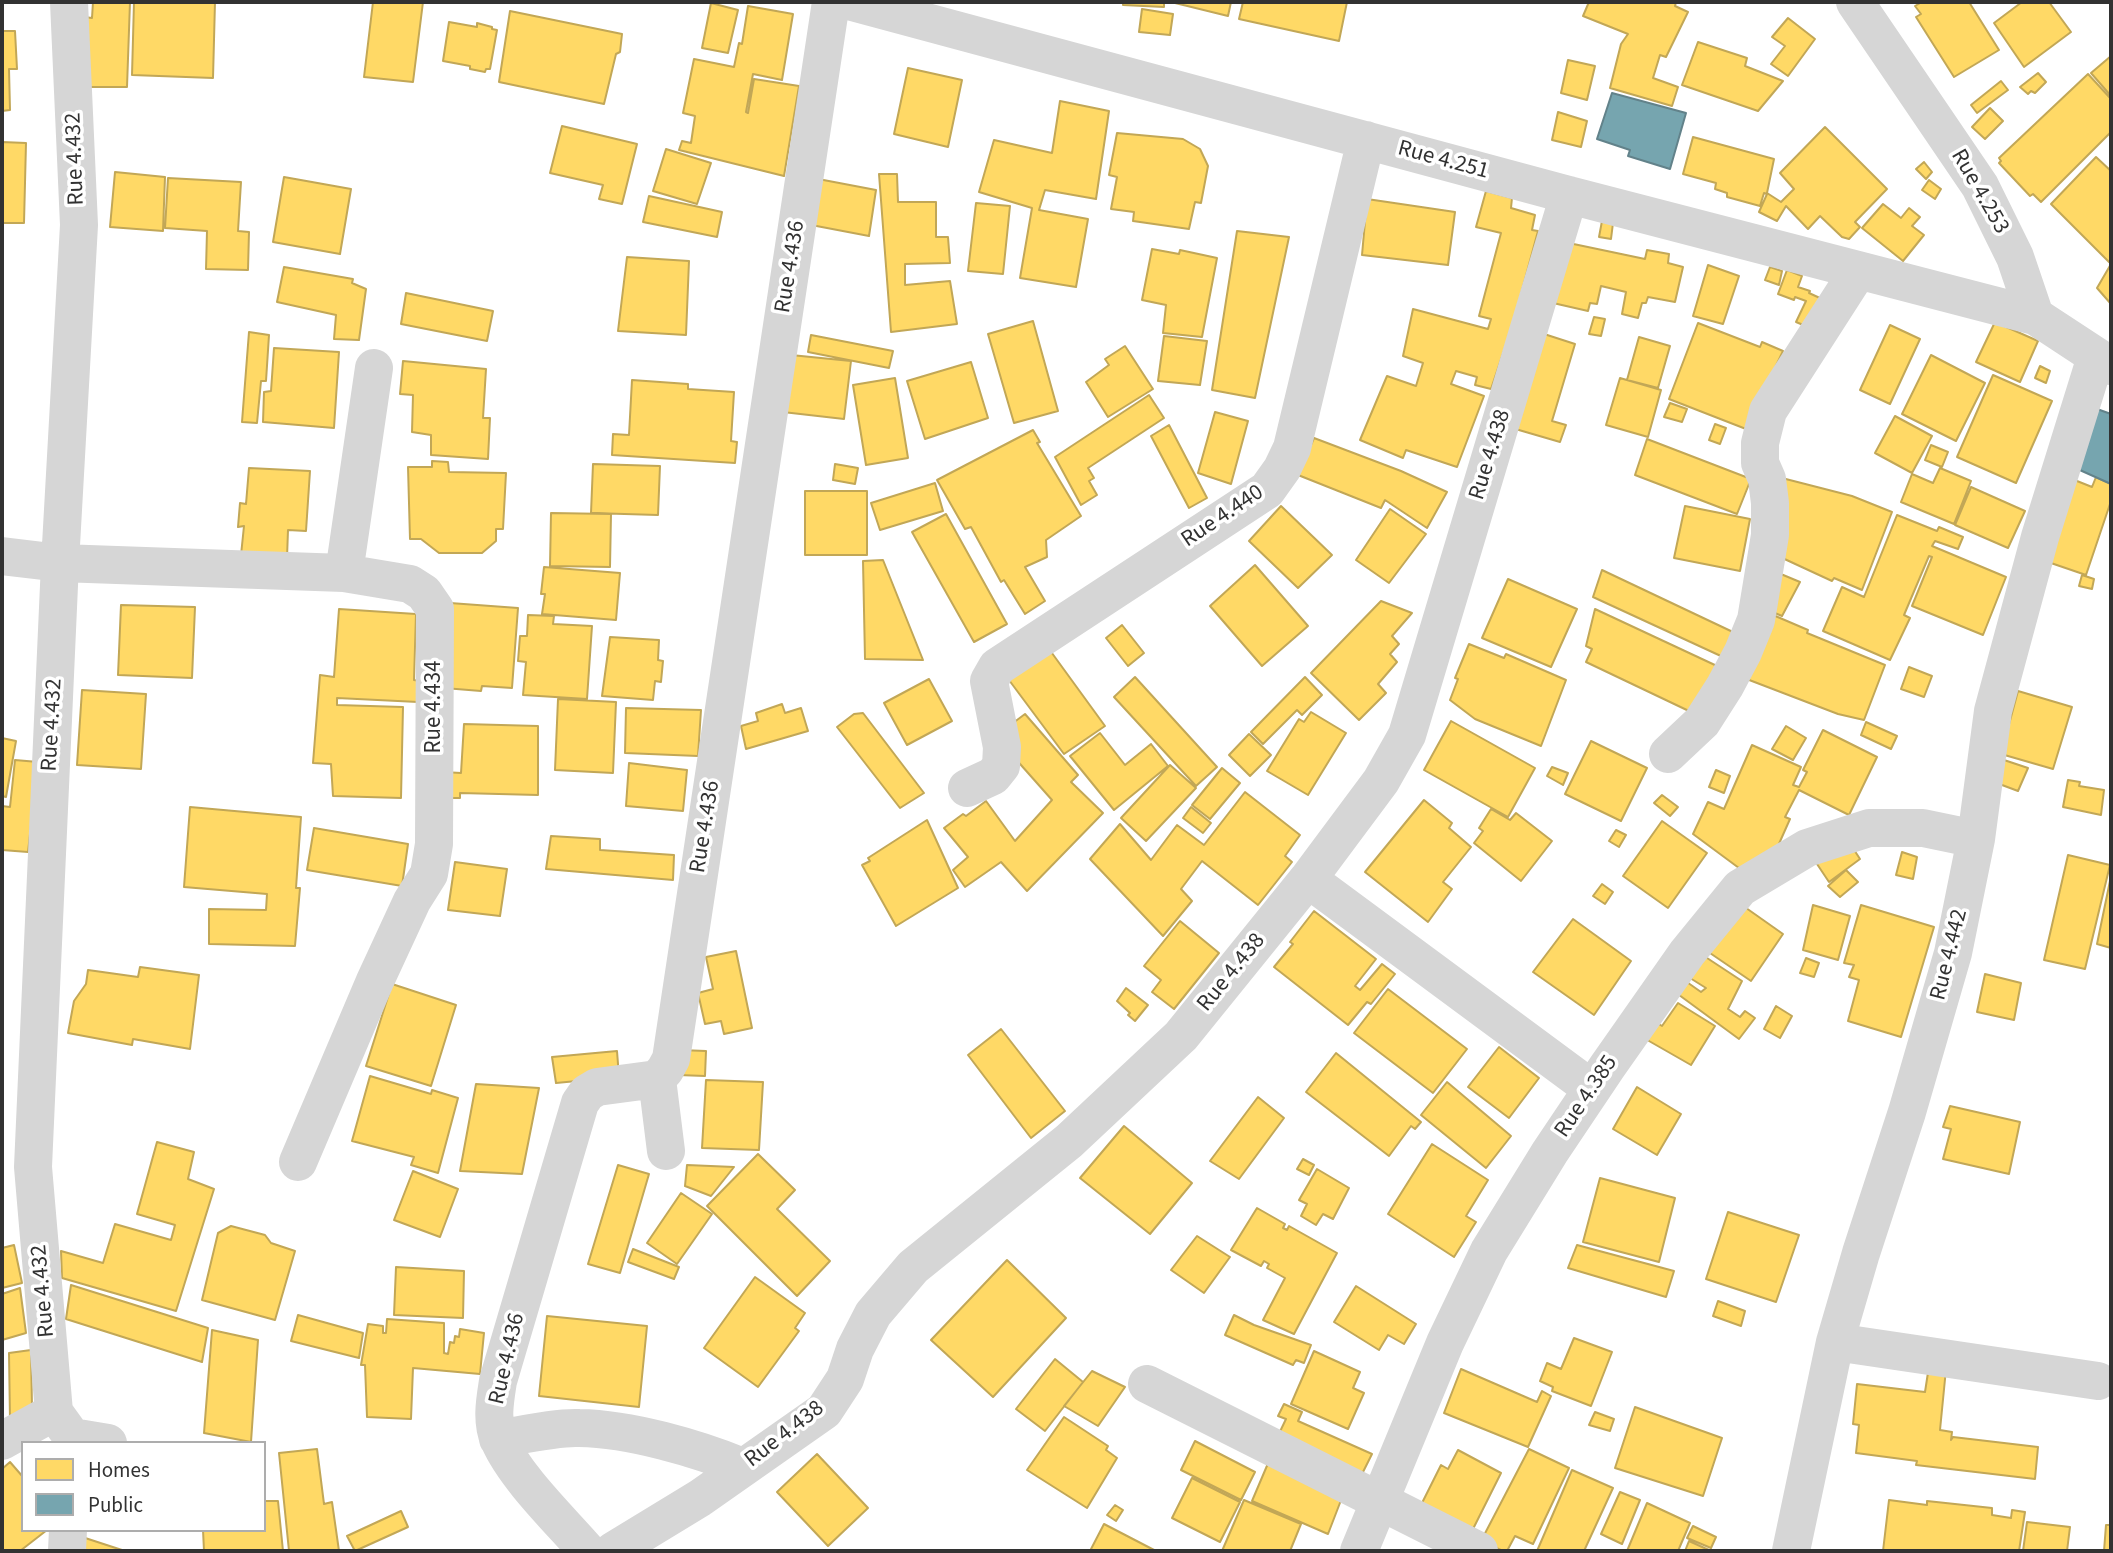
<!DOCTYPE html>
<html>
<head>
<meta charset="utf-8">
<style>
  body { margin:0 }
  #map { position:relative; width:2113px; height:1553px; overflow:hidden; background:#fff; font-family:"Source Sans 3",sans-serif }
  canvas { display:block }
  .frame { position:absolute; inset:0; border:4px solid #323232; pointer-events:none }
  .legend { position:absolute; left:21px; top:1441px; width:245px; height:91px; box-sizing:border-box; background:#fff; border:2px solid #adadad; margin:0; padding:9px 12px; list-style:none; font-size:21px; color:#323232 }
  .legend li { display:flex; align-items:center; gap:14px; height:35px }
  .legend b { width:35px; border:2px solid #adadad }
</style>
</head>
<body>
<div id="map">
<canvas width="2113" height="1553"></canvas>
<div class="frame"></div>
<ul class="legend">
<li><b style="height:19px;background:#ffd966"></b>Homes</li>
<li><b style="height:19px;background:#76a5af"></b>Public</li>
</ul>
</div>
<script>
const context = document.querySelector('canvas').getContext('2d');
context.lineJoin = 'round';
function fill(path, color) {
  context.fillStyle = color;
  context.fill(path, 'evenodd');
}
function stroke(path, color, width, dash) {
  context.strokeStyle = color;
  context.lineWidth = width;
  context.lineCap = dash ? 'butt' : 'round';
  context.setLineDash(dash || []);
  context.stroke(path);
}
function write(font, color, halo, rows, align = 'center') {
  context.font = font + ' "Source Sans 3",sans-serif';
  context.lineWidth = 7;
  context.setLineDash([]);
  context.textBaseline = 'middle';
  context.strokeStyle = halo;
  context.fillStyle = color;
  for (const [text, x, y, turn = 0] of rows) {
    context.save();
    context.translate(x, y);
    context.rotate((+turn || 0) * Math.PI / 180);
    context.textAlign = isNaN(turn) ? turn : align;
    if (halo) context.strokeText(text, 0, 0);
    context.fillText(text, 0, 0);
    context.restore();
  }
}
const homes = new Path2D(`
  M93,2H130L127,87H89L84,17L92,18Z
  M134,2H215L213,78L132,75Z
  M373,2H423L413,82L364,77Z
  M1123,2H1164V7L1123,5Z
  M1171,2H1231L1228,16Z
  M1243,2H1347L1339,41L1239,19Z
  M1589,2H1676L1675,6L1688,12L1666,57L1660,55L1653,78L1678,87L1672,106L1610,88L1621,44L1628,34L1583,16Z
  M1922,2H1969L1999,50L1954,77L1916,17L1921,14L1915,6Z
  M2022,2H2049L2071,32L2024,67L1994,23Z
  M711,3L738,10L728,53L702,48Z
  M748,6L793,14L782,80L753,74L746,112L748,113L754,79L799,86L784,176L679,150L682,141L691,143L695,116L683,113L694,59L734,67L739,43L742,44Z
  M1142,9L1173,14L1170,35L1139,32Z
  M510,11L622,34L620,52L616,54L604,104L499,82Z
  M1788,18L1815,39L1788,76L1771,64L1785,46L1772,37Z
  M449,22L477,27V23L492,27V29L497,30L490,69H486L485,72L470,69V66L443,61Z
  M2,31H15L17,69H9L10,110L2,111Z
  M1698,42L1747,58L1745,66L1783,81L1758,111L1682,85Z
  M2111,56V96L2091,73Z
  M1568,60L1595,66L1587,100L1561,93Z
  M908,68L962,80L948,147L894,134Z
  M2038,73L2046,82L2035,93L2031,91L2028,94L2020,87Z
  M2088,74L2111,99V132L2041,202L2033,194L2030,196L1999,163L2001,161L1999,158Z
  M2001,81L2008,90L1977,113L1971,105Z
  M1060,101L1109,111L1096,199L1045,190L1039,210L1088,219L1076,287L1020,278L1032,208L979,192L994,140L1052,153Z
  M1990,108L2003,121L1985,139L1972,127Z
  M1558,112L1587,121L1581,147L1552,140Z
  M562,126L637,144L622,204L599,199L603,185L550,173Z
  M1825,127L1887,189L1855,222L1860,227L1849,239L1842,237L1820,216L1808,229L1786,206L1777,221L1759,212L1767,194L1764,193L1760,206L1727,197V193L1715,189L1716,183L1683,174L1693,137L1774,159L1767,193L1781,202L1794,189L1780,173Z
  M1117,133L1183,139L1200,149L1208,166L1201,203L1195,202L1189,229L1133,221L1134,212L1111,209L1117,177L1109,175Z
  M2,142L26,143L24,223H2Z
  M666,149L711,163L697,204L653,191Z
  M2096,157L2111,171V260L2109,262L2051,204Z
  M1924,162L1932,172L1926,179L1916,169Z
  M115,172L165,177L163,231L110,227Z
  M879,174H897L898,202H936V237H948L950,263L905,264V285L950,281L957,324L891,332Z
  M284,177L351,189L340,254L273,242Z
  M168,178L241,182L238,231L249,232L248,270L206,269L207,231L165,228Z
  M813,178L876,190L869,236L806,224Z
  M1929,180L1941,189L1935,199L1922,190Z
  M1486,191L1512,198L1511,208L1535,215L1532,230L1538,231L1513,324L1491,389L1475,385L1477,377L1456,371L1451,384L1484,396L1457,467L1406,450L1403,458L1360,440L1387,376L1416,386L1423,363L1403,356L1413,309L1488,329L1491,319L1479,316L1501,233L1476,227Z
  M649,196L722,212L717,237L643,222Z
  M1367,199L1455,212L1448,265L1362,255Z
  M976,203L1010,206L1003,274L968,271Z
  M1883,204L1901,218L1909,208L1920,217L1912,226L1924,235L1903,261L1862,228Z
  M1602,221L1613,223L1611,239L1599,237Z
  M1237,231L1289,237L1255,398L1212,390Z
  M1564,242L1645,259L1647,250L1669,254L1668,263L1683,267L1675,302L1648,297L1646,303H1642L1638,318L1622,314L1626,292L1601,286L1597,304L1590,303L1588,311L1553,303Z
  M1152,249L1179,254L1180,250L1217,258L1202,337L1163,333L1166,305L1142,300Z
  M627,257L689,261L686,335L618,331Z
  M2111,264V304L2097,288Z
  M1708,265L1739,276L1723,324L1693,316Z
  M284,267L353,279L352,283L366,289L359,340L334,339L336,315L277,302Z
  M1770,267L1782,271L1779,285L1765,280Z
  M1787,270L1802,276L1798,287L1810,291L1809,293L1822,299L1808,327L1796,322L1806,301L1795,297L1794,300L1778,294Z
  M406,293L493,311L487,341L401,324Z
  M1594,317L1605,319L1601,336L1589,334Z
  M1033,321L1058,411L1014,423L988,334Z
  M1995,322L2038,341L2020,382L1976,362Z
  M1698,323L1760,347L1762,342L1783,351L1746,429L1669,399Z
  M1890,325L1920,339L1890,404L1860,390Z
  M249,332L269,335L266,381H261L257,423L242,422Z
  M1541,333L1575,344L1552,421L1566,425L1560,442L1512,428Z
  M811,335L893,351L889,368L808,352Z
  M1164,336L1207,341L1200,385L1158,381Z
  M1639,337L1670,346L1658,388L1627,380Z
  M1125,346L1153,389L1108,417L1086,382L1109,365L1105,359Z
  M274,348L339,352L334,428L263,422L264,392L271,391Z
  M781,354L851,361L844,419L774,411Z
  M1931,355L1985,383L1956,441L1902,414Z
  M403,361L486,369L483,418H490L488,459L431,455V435L412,432L413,395L400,394Z
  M971,362L988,418L925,439L907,381Z
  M2040,366L2050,371L2046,383L2035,378Z
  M1993,375L2052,401L2016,483L1957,457Z
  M895,378L908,458L866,465L853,385Z
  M1620,378L1661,390L1648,437L1606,425Z
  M632,380L688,384V389L734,392L731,441L737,442L735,463L612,455L613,434L629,435Z
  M1149,395L1164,418L1088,468L1094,478L1089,481L1097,495L1081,505L1055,457Z
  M1670,403L1687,409L1682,422L1664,417Z
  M1215,412L1248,421L1231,484L1198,473Z
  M1895,416L1932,436L1912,473L1875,453Z
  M1715,424L1726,428L1720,444L1709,440Z
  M1169,425L1207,498L1189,508L1151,436Z
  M1033,430L1040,442L1037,443L1081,516L1046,540L1047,557L1025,567L1045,601L1025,614L1004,580L1001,582L971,527L965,529L937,480Z
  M1314,438L1401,471L1447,492L1427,528L1385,500L1381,508L1298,475Z
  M1647,439L1751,479L1737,514L1635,475Z
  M1931,445L1948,452L1942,467L1925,460Z
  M432,461L448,462L449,472L506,473L503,529H496V541L482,553H439L421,539H410L408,467H432Z
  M593,464L660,466L658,515L591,513Z
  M835,464L858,468L855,484L833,480Z
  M249,468L310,471L306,531L288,530L287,558L241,555L244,526L238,527L240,503L246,504Z
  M1940,468L1971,481L1954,524L1901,502L1912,474L1933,483Z
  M1778,477L1852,496L1892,512L1862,590L1834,578L1832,581L1778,556Z
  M2096,477L2111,484V501L2086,575L2045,561L2072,479L2092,487Z
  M935,483L943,511L880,530L871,503Z
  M1971,487L2025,511L2008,548L1955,525Z
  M805,491H867V555H805Z
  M1281,506L1332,555L1298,588L1249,541Z
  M1685,506L1750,519L1740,571L1674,558Z
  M1390,509L1426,534L1389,583L1356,560Z
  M551,513L611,514L610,567L550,566Z
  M946,514L1007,624L974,642L912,532Z
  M1897,515L1937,531L1939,527L1963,537L1958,549L1935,541L1932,546L2006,577L1983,635L1912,606L1932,557L1929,556L1904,615L1910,618L1890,660L1823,631L1842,587L1864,597Z
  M883,560L923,660L865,659L863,561Z
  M1255,565L1308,626L1262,666L1210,606Z
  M544,567L620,573L616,620L542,614L545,594H541Z
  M1602,570L1735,633L1723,657L1593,597Z
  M1776,572L1800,582L1782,616L1763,608Z
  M2082,575L2094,579L2092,589L2079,586Z
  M1508,579L1577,609L1551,667L1482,638Z
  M1381,601L1412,613L1392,636L1399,644L1390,654L1397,662L1378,684L1386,693L1359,720L1311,673Z
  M450,603L518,608L512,688L482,686L481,691L444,688Z
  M121,605L195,607L192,678L118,675Z
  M339,609L416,614L414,680L419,681L418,702L337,698V705L403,707L401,798L333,796L331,764L313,763L320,675L334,677Z
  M1595,609L1717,666L1691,712L1586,662L1592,649L1586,646Z
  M528,615L554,616L553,624L592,626L587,699L523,695L526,662L518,661L520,636H527Z
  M1773,615L1808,630L1807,633L1885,665L1864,720L1838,714L1744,678Z
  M1122,625L1144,653L1128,666L1106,638Z
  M610,637L659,640L658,660L663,661L661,682L655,681L653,700L602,696Z
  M1469,644L1504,658L1506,654L1566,680L1541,746L1475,719L1450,700L1458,679L1455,678Z
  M1049,649L1105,726L1064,754L1006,676Z
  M1909,667L1932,676L1924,697L1901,689Z
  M1135,677L1217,767L1196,786L1114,697Z
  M1305,677L1322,695L1302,715L1297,710L1263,744L1251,732Z
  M929,679L952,721L907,745L884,703Z
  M82,690L146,694L141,769L77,765Z
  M2018,691L2072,707L2053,769L2001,754Z
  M558,699L616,702L613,773L555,770Z
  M782,704L785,713L801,708L808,731L746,749L741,726L758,721L756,713Z
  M626,708L701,710L698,756L625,753Z
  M1311,712L1346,733L1308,795L1267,771L1299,719L1304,722Z
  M863,713L924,793L900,808L837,727L854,714Z
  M1025,714L1078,775L1071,782L1103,813L1027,891L1001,862L965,887L953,870L968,857L944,828L963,814L966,816L986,801L1015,841L1052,800L1013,756L1001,732Z
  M1451,721L1535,768L1508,817L1424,770Z
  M1866,722L1897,736L1891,749L1861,735Z
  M464,724L538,726V795L460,793V798H443V772L461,773Z
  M1786,726L1806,738L1793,760L1772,749Z
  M1823,730L1877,757L1849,815L1799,790L1785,817L1790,819L1774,855L1743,871L1693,834L1708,802L1724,809L1752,745L1801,767L1793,785L1799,787L1807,772L1803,770Z
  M1100,733L1125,765L1151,744L1168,766L1114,810L1070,756Z
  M1249,734L1271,755L1250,776L1229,755Z
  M2,738L16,741L6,797L2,796Z
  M1591,741L1647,768L1621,821L1565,794Z
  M2001,759L2028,768L2018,791L1994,782Z
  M15,760L38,762L28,852L2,850V806L10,807Z
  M629,763L687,770L683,811L626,806Z
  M1170,765L1196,788L1146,841L1121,818Z
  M1552,767L1568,773L1563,785L1547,776Z
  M1222,768L1240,783L1210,819L1192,805Z
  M1716,770L1730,776L1724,793L1709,787Z
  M2068,780L2080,782L2079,786L2104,790L2101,815L2063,807Z
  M1245,792L1300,835L1285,856L1292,862L1258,905L1202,861L1181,889L1192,901L1163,936L1090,859L1120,824L1151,860L1177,825L1204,845Z
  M1662,795L1678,807L1670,816L1654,803Z
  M1424,800L1452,823L1449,828L1471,847L1443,882L1452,889L1428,922L1365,872Z
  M190,807L301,817L296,888H300L295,946L209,944V909L266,910L267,894L184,887Z
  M1191,807L1211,823L1203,833L1183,818Z
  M1491,809L1510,820L1516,813L1552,841L1521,881L1474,843L1483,831L1479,828Z
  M927,820L958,888L896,926L862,865L870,861L868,858Z
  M1662,821L1707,853L1668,908L1623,876Z
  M314,828L408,844L402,886L307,870Z
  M1616,830L1626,835L1619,847L1609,841Z
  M551,836L600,839V850L674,855L673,880L546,869Z
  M1849,842L1860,859L1829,882L1815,861Z
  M1902,852L1917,857L1913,879L1896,875Z
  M2068,855L2110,865L2085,969L2044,960Z
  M455,862L507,869L500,916L448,910Z
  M1846,870L1858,882L1840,897L1828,886Z
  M2111,876V948L2097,944Z
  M1602,884L1613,892L1605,904L1593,896Z
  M1739,903L1783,934L1751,981L1707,951Z
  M1813,905L1850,916L1838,960L1803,950Z
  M1861,905L1934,927L1901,1037L1848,1021L1859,980L1849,977L1854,965L1844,963Z
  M1314,911L1376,959L1355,986L1360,990L1382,964L1395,974L1371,1004L1367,1002L1348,1025L1274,967L1293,944L1290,942Z
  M1573,919L1631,961L1594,1015L1533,972Z
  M1180,921L1219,953L1174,1009L1152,992L1161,980L1144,966Z
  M736,951L752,1028L724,1034L721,1021L705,1024L698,993L713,989L706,957Z
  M1704,956L1742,981L1728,1009L1740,1017L1745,1011L1755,1018L1739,1039L1675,992L1684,980L1701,992L1706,988L1690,978Z
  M1806,958L1819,963L1814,977L1800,973Z
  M140,967L199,975L190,1049L133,1039L132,1045L68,1033L74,1001L86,984L88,970L138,977Z
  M1985,974L2021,983L2014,1020L1977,1012Z
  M392,984L456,1005L431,1086L366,1066Z
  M1126,988L1148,1005L1135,1021L1128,1015L1130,1013L1117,1001Z
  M1388,989L1467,1049L1433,1093L1354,1033Z
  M1678,1003L1715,1026L1691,1065L1642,1037L1652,1020L1662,1026Z
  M1776,1006L1792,1016L1780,1038L1764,1029Z
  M1001,1029L1065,1111L1031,1138L968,1055Z
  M1499,1047L1539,1078L1509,1118L1468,1087Z
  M680,1050L706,1051L705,1076L678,1075Z
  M617,1051L619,1077L556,1083L552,1057Z
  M1336,1053L1421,1122L1415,1129L1411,1126L1389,1156L1306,1092Z
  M370,1076L431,1094L432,1090L458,1098L438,1173L411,1165L414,1157L352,1141Z
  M706,1080L763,1082L759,1150L702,1148Z
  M1447,1082L1511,1136L1486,1168L1421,1115Z
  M476,1084L539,1088L522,1174L460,1171Z
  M1637,1087L1681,1114L1657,1155L1613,1129Z
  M1258,1097L1284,1118L1239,1179L1210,1161Z
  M1950,1106L2020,1122L2009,1174L1943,1159L1951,1129L1943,1127Z
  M1124,1126L1192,1183L1150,1234L1080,1178Z
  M157,1142L194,1152L188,1179L214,1189L176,1311L62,1278L61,1251L103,1263L115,1224L171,1240L175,1225L137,1214Z
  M1432,1144L1488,1180L1466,1216L1476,1222L1454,1257L1388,1214Z
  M758,1154L795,1190L777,1209L830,1261L797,1296L707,1206Z
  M1303,1159L1314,1165L1309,1175L1297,1169Z
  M618,1165L649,1174L620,1273L588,1264Z
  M687,1165L734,1167L711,1196L685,1186Z
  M1317,1169L1349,1188L1333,1219L1323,1214L1316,1225L1301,1216L1307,1204L1299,1200Z
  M413,1171L458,1189L440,1237L394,1220Z
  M1600,1178L1675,1198L1659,1262L1583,1242Z
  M681,1193L712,1214L677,1264L647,1243Z
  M1257,1208L1285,1224L1283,1228L1287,1230L1289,1226L1337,1253L1294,1334L1263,1320L1285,1278L1267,1268L1269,1264L1264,1261L1261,1266L1231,1250Z
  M1728,1212L1799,1235L1776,1302L1706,1279Z
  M231,1226L265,1235L271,1243L295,1251L275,1320L202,1300L218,1233Z
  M1197,1236L1230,1257L1204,1293L1171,1270Z
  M14,1245L22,1283L2,1288V1248Z
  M1577,1245L1674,1271L1666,1297L1568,1268Z
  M633,1249L679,1267L674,1279L628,1262Z
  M1007,1260L1066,1318L993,1397L931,1340Z
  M396,1267L464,1271L463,1318L394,1315Z
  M755,1277L805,1313L795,1328L799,1331L758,1387L704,1348Z
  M71,1285L208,1328L202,1362L66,1319Z
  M1356,1286L1416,1324L1404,1344L1388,1335L1379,1350L1334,1322Z
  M20,1288L26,1333L2,1340V1294Z
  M1718,1301L1745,1311L1741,1326L1713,1316Z
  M298,1315L363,1333L359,1358L291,1341Z
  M1234,1315L1254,1325L1311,1345L1304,1363L1296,1360L1293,1365L1225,1335Z
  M547,1316L647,1326L639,1407L539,1396Z
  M387,1319L444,1323V1353L448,1354L450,1342L454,1343L455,1336L459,1337L460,1329L484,1333L480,1374L413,1368L411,1419L367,1417L365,1365H361L368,1324L383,1326V1333H386Z
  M212,1330L258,1340L251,1442L204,1433Z
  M1574,1338L1612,1352L1591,1406L1552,1391L1553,1387L1540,1381L1547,1363L1561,1369Z
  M31,1350L32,1407L10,1421L9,1353Z
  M1314,1351L1360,1372L1353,1388L1364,1393L1348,1429L1291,1404Z
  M1055,1359L1083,1382L1045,1431L1016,1409Z
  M1929,1366L1946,1369L1940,1430L1952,1432L1951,1440L1953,1437L2038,1447L2035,1479L1916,1465L1917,1461L1856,1453L1859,1425L1853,1424L1857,1384L1925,1392Z
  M1461,1369L1537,1402L1542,1391L1551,1396L1528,1447L1444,1413Z
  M1092,1371L1125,1387L1098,1426L1064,1406Z
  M1284,1404L1302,1412L1298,1421L1372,1454L1359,1480L1275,1442L1286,1419L1278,1416Z
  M1635,1407L1722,1438L1703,1496L1615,1468Z
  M1595,1412L1614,1419L1610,1431L1589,1425Z
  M1064,1417L1108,1446L1106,1450L1117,1458L1087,1508L1027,1470Z
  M1195,1441L1255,1472L1241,1500L1181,1470Z
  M317,1449L324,1504L332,1502L339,1551H289L279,1453Z
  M1529,1449L1569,1468L1533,1544L1515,1536L1507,1551H1503L1481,1541Z
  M1458,1450L1501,1473L1472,1531L1421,1505L1441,1465L1448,1469Z
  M817,1454L868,1508L828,1546L777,1492Z
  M1269,1461L1343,1495L1328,1534L1252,1501Z
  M10,1462L23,1477V1530H47L20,1551H2V1469Z
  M1572,1470L1613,1488L1584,1551H1537Z
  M1192,1478L1240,1502L1220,1542L1172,1518Z
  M1620,1492L1640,1500L1622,1544L1601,1534Z
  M1244,1500L1301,1524L1290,1551H1222Z
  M1889,1500L1927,1505V1501L1992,1508V1515L2011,1518L2012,1510L2025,1512L2019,1551H1883Z
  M264,1501H278L283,1551H204L203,1530H264Z
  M1647,1503L1690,1523L1678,1551H1627Z
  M1115,1505L1123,1510L1116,1521L1107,1515Z
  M401,1511L408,1527L355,1551L347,1536Z
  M2027,1522L2070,1527L2067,1551H2023Z
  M1104,1524L1156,1551H1090Z
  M2106,1525H2111V1551H2104Z
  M1693,1526L1716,1537L1711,1548L1687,1538Z
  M76,1535L125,1551H76Z
  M1689,1541L1711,1551H1685Z`);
fill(homes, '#ffd966');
stroke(homes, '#c2a756', 2);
const public = new Path2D(`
  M1612,93L1686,113L1670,169L1628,156L1630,150L1597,139Z
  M2097,409L2111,414V484L2073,467Z`);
fill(public, '#76a5af');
stroke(public, '#62828a', 2);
stroke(new Path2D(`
  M69,2L79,225L60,563L33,1167L54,1412L72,1437V1443
  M852,2L1569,195L2035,316
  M1855,2L1980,186L2015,257L2035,316L2111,366
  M2,556L60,563L344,573L410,584L424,593L435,609L434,844L429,874L412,901L375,981L298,1162
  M344,573L374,368
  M1668,754L1702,722L1725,686L1743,652L1756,620L1770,535V503L1767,479L1760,463V443L1768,411L1858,271
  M967,788L993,776L1001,766L1002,747L989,681L997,667L1267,490L1282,469L1292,448L1366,140
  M1308,879L1592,1089
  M657,1079L666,1151
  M1835,1342L2098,1381
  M1147,1384L1479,1551
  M72,1437L108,1443
  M498,1439C522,1435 557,1427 579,1428C631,1429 696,1448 743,1467
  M2,1441L54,1412
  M67,1551L68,1530
  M587,1551C560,1520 515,1477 499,1440C491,1421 495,1400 498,1381L580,1103L587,1093L597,1087L657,1079L665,1070L671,1059L831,2
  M613,1551L700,1498L824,1411L845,1379L855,1349L873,1314L913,1267L1069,1141L1181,1036L1308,879L1381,781L1407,735L1569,195
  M1359,1551L1445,1343L1489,1251L1550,1152L1607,1067L1687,953L1740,888L1807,848L1869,828H1923L1976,839
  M1791,1551L1835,1342L1861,1253L1907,1112L1953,953L1976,839L1993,711L2040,537L2096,357`), '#d6d6d6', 38);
write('23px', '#323232', '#fff', [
  ["Rue 4.432",76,159,-92],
  ["Rue 4.251",1443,161,15],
  ["Rue 4.253",1979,192,60],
  ["Rue 4.436",791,267,-81],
  ["Rue 4.438",1491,455,-73],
  ["Rue 4.440",1223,517,-34],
  ["Rue 4.434",435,707,-90],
  ["Rue 4.432",53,725,-87],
  ["Rue 4.436",706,827,-81],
  ["Rue 4.442",1950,955,-76],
  ["Rue 4.438",1232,973,-51],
  ["Rue 4.385",1587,1097,-56],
  ["Rue 4.432",44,1291,-95],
  ["Rue 4.436",508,1359,-77],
  ["Rue 4.438",785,1435,-38]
]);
</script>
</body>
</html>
